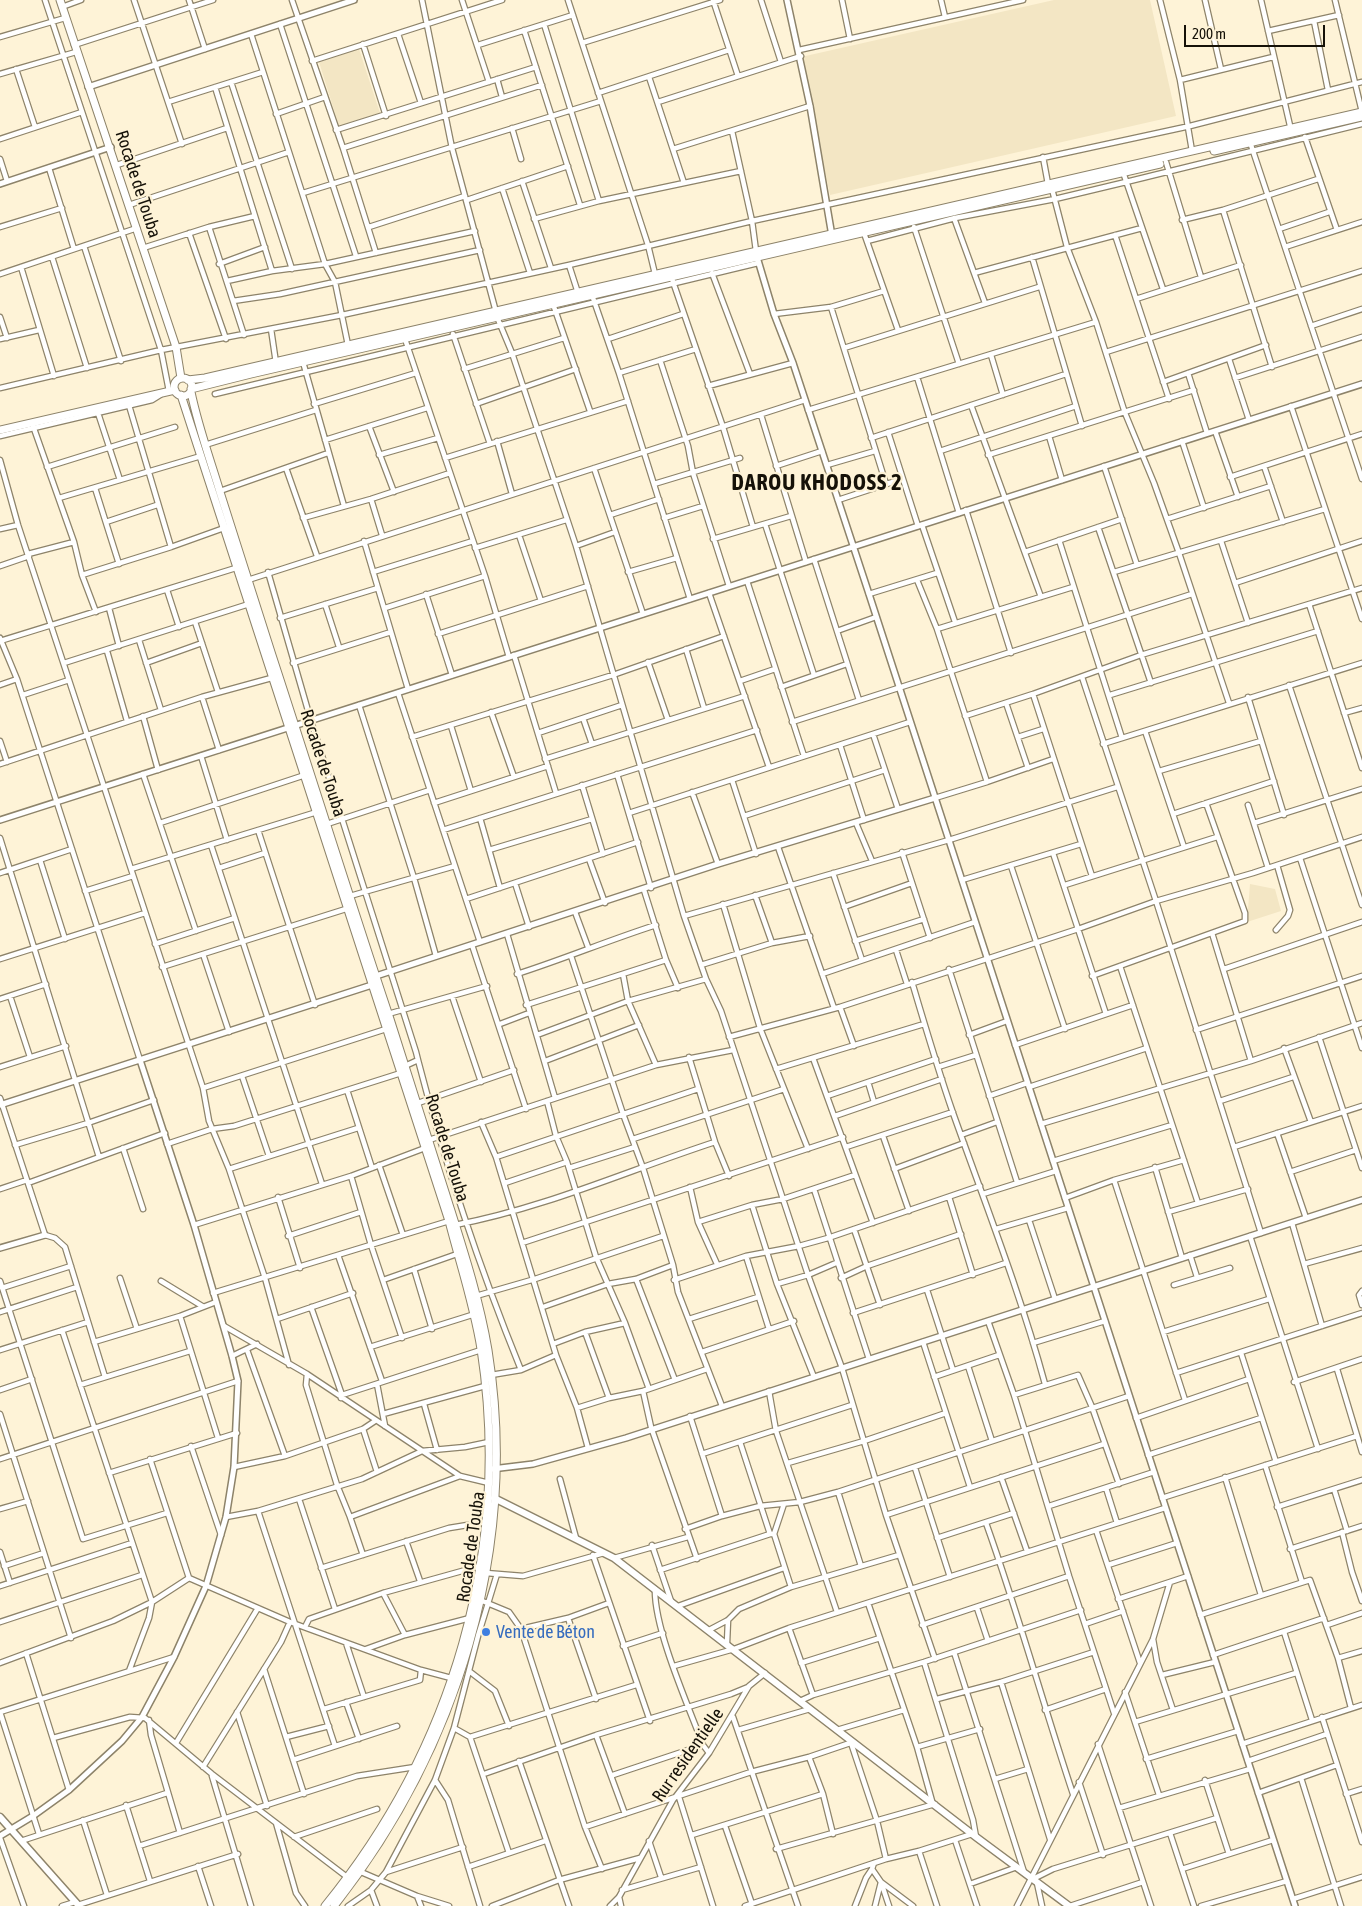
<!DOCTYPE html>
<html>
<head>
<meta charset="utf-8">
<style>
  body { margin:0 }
  #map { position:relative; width:1362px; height:1906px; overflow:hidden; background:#fef3d7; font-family:"Asap Condensed",sans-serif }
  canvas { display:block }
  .scale { position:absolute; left:1184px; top:25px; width:141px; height:22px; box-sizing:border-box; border:2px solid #151108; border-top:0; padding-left:6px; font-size:15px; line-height:18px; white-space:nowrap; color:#151108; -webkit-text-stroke:4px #fef3d7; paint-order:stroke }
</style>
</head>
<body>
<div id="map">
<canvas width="1362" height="1906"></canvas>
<div class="scale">200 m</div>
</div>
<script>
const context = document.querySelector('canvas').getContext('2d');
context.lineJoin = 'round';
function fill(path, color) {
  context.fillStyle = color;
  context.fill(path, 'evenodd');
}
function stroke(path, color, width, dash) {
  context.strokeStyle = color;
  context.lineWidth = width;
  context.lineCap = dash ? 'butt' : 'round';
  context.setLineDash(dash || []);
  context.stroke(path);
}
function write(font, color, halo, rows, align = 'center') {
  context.font = font + ' "Asap Condensed",sans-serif';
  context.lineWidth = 4.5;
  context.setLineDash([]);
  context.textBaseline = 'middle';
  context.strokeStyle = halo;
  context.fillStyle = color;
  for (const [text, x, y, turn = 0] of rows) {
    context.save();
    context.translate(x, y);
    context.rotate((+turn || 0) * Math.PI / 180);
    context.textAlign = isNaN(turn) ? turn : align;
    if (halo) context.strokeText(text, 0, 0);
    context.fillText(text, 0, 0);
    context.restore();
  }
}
fill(new Path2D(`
  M1054,0H1150L1176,116L830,195L801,57Z
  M359,49L380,113L339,126L319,62Z
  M1250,884L1275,889L1281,911L1247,922Z`), '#f3e6c4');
const minor = new Path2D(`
  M45,0L161,350L169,391
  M134,0L182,144
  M189,0L205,49
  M292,0L343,148L376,253
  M422,0L452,148L496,312
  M462,0L489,82
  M568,0L648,245L655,274
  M713,0L738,76
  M761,0L781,62
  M842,0L850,39
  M941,0L945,17
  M1160,0L1180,80L1192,151
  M1205,0L1221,69
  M1261,0L1291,130
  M1335,0L1362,112
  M62,7L81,0
  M1314,21L1328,90
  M280,24L356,256
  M544,24L599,201
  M524,30L580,205
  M1268,31L1339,15
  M251,34L325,264L335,282L348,345
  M398,34L421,103
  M0,37L65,18
  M582,43L720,0
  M363,44L386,116
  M74,45L213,0
  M478,45L573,15
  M799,50L1023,0
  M312,61L502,0
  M16,69L35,127
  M0,74L76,52
  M649,77L684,183
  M497,79L502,97
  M1180,80L1273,57
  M231,82L292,269
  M215,87L272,271
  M598,93L729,50
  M168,102L263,72
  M658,102L801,56
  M276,114L325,97
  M512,128L521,159
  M336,130L536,67
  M732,131L752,221L756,251
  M1305,137L1337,230
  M0,139L82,112
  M1250,142L1362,479
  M343,148L542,85
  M673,149L810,106
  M1043,157L1048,184
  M0,159L7,181
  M1166,162L1201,277
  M117,165L227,128
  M49,168L74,249
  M1123,172L1163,289
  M522,181L551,268
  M502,188L530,273
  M1052,189L1067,247L1096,322L1125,413L1154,483L1179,553L1229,703
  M303,193L601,101
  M467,200L568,166
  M129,205L289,152
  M1223,210L1272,367
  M954,218L985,303
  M534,219L599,201L741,171
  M1182,220L1223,210L1318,179
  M0,227L62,208
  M209,227L244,335
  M369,227L465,196
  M914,227L959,364
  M1279,229L1329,212
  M189,233L226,339
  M864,233L898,330
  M1115,235L1169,399
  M867,241L955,218L1055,199L1126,182L1362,124
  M84,246L121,361
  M1285,247L1362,222
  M143,248L209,227L255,216
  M52,257L87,368
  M1032,257L1082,426
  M219,264L265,247
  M569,265L578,293
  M21,267L54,376
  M712,273L750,374
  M974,273L1142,228
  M0,274L137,228
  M671,276L723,427L753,527
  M227,281L272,271L325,264L475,231
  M592,295L619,373L690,599
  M1136,299L1241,265
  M233,301L280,294L480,250
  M553,304L590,411
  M831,307L886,484
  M774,314L831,307L884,291
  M0,317L7,338
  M497,317L512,353L576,546L684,916L706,979L721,1011L808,1275L842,1368L886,1515L935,1659
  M1311,326L1362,309
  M271,329L276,363
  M453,334L490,444
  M0,339L39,330
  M405,339L485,576L509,657
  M608,339L683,314
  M844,348L1039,287
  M1106,352L1362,271
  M991,355L1003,395
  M1229,359L1249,420
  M660,360L688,446L693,473L729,586
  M303,362L344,506
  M464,369L564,338
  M619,373L696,349
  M1188,373L1207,433
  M917,377L959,513
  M1235,378L1362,337
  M1163,382L1266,345
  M708,386L793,363
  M0,388L161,350L342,315L569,265L752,221L1190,126L1362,82
  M215,394L758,263
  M128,402L171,547
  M314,404L416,373
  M476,404L576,369
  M971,405L1041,597
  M1291,406L1362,619
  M808,410L1096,322
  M98,413L120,480
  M761,415L806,562
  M32,423L74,542L82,575L96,612
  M369,426L394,492
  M1215,431L1238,497
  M888,432L918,526
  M0,436L152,400L160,395
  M1049,436L1062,480
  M871,438L1066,374
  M325,440L427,408
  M497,441L512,494
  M1182,441L1204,508
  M205,445L316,410
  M940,451L1076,406
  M379,455L438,438
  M988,455L1194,390
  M445,458L628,401
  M0,460L18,525L203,1088L209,1121L229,1169L265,1278L289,1365
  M827,465L875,451
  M776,466L822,451
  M1104,466L1137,565
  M1264,466L1283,522
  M47,467L175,427
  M286,468L317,556
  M594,468L643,614
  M1230,477L1362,434
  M654,484L740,458
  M95,488L119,564
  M220,491L328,453
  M59,498L201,456
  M371,499L382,535
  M838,500L902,479
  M966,510L1011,653
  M610,515L659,499
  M303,518L371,499L450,473
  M664,518L703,506
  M1167,519L1271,486
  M106,522L157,505
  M765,524L814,675
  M922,525L955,622
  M1098,527L1151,683
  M0,529L18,525
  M519,535L541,601
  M713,539L791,516
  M1059,540L1122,738
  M364,541L408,689
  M1221,541L1248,623
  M576,546L615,532
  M475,548L566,520
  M1025,552L1122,519
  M28,554L74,542
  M814,559L859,700
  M0,566L29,556
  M268,572L311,721L416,1052L418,1060L405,1066
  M373,572L473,541
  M628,572L677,558
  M1114,572L1325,509
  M82,575L171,547L224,528
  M248,580L805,400
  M917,580L937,629L987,782
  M747,581L804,756
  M1235,583L1362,541
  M167,590L179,627
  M709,593L769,767
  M426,594L452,675
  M869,594L937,573
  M325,604L339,647
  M1309,604L1362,768
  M109,608L119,646
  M385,608L485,576
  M280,618L378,588
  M195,622L218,692
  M937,629L1073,587
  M837,631L876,617
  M438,634L588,586
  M0,638L17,679L140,1060
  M139,640L161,710
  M0,641L239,567
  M686,649L704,708
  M107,651L127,721
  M514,655L556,793
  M648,662L668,720
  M64,663L249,604
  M146,663L202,643
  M293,663L391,632
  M1082,677L1156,901L1261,1233
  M740,681L775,669
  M0,685L17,679
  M1289,685L1362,905
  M781,687L847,664
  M398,693L480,942
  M1033,694L1092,876
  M23,695L69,680
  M1110,695L1318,631
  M202,697L219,750
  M1248,697L1284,815
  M1006,703L1028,768
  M359,705L414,878L436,956
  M491,712L514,777
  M1344,713L1362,708
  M143,716L158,770
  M965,716L1033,694L1141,655L1362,588
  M583,718L592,744
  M792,722L1192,594
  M451,726L471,791
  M1145,731L1184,847
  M538,733L622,705
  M873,734L898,809
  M412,737L613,675L724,636
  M1018,737L1043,729
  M0,741L7,762
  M1103,744L1362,663
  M840,745L864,820
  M201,756L227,840
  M545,759L745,696
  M0,764L202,697L275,677
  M1159,771L1261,741
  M143,774L196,931
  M617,774L651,888
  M732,780L756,854
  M582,785L603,854
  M692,792L718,864
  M935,798L987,782L1053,759
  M434,803L548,766
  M1248,805L1268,868
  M629,813L910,722
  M1173,814L1274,781
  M744,816L885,770
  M480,818L500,888
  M160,823L305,775
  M856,823L872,861
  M1254,823L1362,789
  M327,824L430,790
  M258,830L315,1005
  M443,830L757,730
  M0,838L99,1157
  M211,845L322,1184
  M778,847L834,1008
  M489,850L592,819
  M902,852L930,938
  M1053,853L1106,1014
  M1300,858L1362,1048
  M589,859L605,903
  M40,860L65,939
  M1011,866L1065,1029
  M219,868L265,853
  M131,869L317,812
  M0,873L72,849
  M833,873L862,960
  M962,880L1081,844
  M515,883L529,927
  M1065,885L1217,837
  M644,890L666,960L678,988
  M85,891L133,876
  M755,895L772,943
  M350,896L455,866
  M466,899L638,842
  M723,904L760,1028L808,1149
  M844,907L912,883
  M575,912L588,947
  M684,916L949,840L1117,787
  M1276,930L1288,916L1290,910L1277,865
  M507,934L555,1098
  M855,941L924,919
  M155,944L235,918
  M472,945L526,1109
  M896,950L907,984
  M203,954L229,1032
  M571,956L623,1114L643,1168L673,1265L678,1292L722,1406
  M0,959L145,913
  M701,965L772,943L810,936
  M1120,966L1198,1203
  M162,967L349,908
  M949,969L1017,1182
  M1224,969L1362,922
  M517,974C564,959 609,940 656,925
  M623,974L628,1001L656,1065
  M822,974L975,922
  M1092,976L1245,921V913L1206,803
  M912,982C925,1026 938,1070 953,1113C985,1203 1020,1292 1045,1384
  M10,996L30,1057
  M452,996L481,1082
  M0,999L46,984
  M526,1005L666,960
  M840,1007L854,1046
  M388,1014L487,986
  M500,1024L529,1013
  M1196,1030L1362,976
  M537,1035L628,1001L706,979
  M969,1035L1007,1021
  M729,1037L840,1007L1078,929L1156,901L1253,873L1362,837
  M1319,1037L1362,1168
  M1015,1045L1133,1005
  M1284,1048L1311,1122
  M689,1057L715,1142L729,1176
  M813,1058L873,1223
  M418,1060C445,1165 480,1269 521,1370
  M545,1061L639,1025
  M1251,1061L1362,1023
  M0,1067L66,1046
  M938,1067L976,1055
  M776,1069L924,1024
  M242,1076L269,1156
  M868,1082L874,1102
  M1029,1087L1147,1048
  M203,1088L386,1029
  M347,1090L372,1168
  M827,1096L936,1059
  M989,1096L1027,1083
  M0,1098L45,1235L55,1238L65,1247L105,1377
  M547,1101L556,1136L567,1162L596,1257L625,1323L649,1389
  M1220,1101L1293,1077
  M418,1103L514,1070
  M835,1116L942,1079
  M481,1122L496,1157L556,1355L577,1408L588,1448
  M1041,1124L1251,1061L1212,933
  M1277,1133L1306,1218
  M961,1135L997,1122
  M883,1136L909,1211
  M633,1139L784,1089
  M429,1140L656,1065L733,1050
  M167,1144L212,1129L234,1126L401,1073
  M15,1145L88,1123L154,1100
  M846,1147L953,1112
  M1234,1147L1362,1106
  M123,1148L143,1209
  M496,1157L698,1089
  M1053,1161L1172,1125
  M379,1165L403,1235
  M1155,1167L1182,1258
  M569,1168L635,1147
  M229,1169L358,1128
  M894,1169L964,1143
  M1290,1172L1356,1150
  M351,1176L371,1245L402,1338
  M1114,1180L1185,1400
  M28,1183L165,1133
  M505,1183L567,1162
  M690,1187L698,1222L717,1264
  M0,1189L27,1180
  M814,1189L869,1359
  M983,1194L1056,1171
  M278,1197L300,1268
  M949,1197L973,1275
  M1065,1198L1114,1180L1184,1160
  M752,1205L777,1284L814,1377
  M1168,1212L1248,1189
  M1029,1220L1055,1299
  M698,1222L752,1205L783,1199L855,1175
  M1292,1223L1322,1326
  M194,1225L351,1176L425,1148
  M455,1225C545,1208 629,1170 715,1142
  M854,1229L880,1305
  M996,1229L1068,1208
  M288,1236L361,1212
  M1250,1236L1318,1449
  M522,1243L843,1137
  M338,1255L382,1381
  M1190,1255L1197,1277
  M746,1256L769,1329
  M1304,1264L1362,1248
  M414,1269L432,1329
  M120,1278L137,1329
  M841,1278L867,1266L961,1234
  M636,1279L675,1380
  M383,1280L457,1254
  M674,1280L746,1256L799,1246L828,1238L980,1186
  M0,1281L83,1539L167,1513
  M161,1281L202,1306
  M777,1284L808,1275L836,1263
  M1174,1285L1230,1268
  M2,1288L71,1266
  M927,1290L953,1370
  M1362,1291L1359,1295L1362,1305
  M213,1293L449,1221
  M476,1296L535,1279L663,1236
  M311,1307L342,1395L341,1398
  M543,1307L608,1284L636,1279L673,1265
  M0,1312L77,1287
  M853,1313L1006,1263
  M180,1316L218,1438
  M277,1319L353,1293
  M689,1319L758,1297
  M988,1321L1014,1395L1069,1576L1114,1713
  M224,1326L307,1374L460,1476L489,1483
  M62,1330L152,1602L149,1618L129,1671
  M585,1332L609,1398
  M1163,1332L1269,1299
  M94,1342L180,1316L216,1302
  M923,1342L970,1487
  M1033,1343L1105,1321
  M553,1344L585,1332L625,1323
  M370,1347L475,1314
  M0,1350L88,1322
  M247,1350L285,1456
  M702,1352L794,1321
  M1241,1353L1276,1462
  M232,1356L257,1344
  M968,1366L992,1441
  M1337,1369L1362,1452
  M1176,1373L1362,1313
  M307,1374L306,1385L337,1485L350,1517L363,1555
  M491,1375L521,1370L556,1355
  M934,1377L999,1355
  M1294,1382L1362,1359
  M377,1384L385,1426
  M80,1385L190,1351
  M0,1390L32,1379
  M643,1391L651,1427L697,1559
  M769,1391L776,1431L837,1612
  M342,1395L481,1350
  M1014,1395L1078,1375L1092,1407L1119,1484
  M424,1404L437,1450
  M577,1408L609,1398L643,1391L707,1369
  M0,1414L71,1638
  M383,1414L485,1386
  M690,1416L722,1516
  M1136,1418L1249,1379
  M363,1429L377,1472
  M740,1442L770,1534
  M191,1446L221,1535
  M702,1454L852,1405
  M1148,1455L1261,1418
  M0,1459L238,1381
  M150,1459L189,1578
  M788,1463L864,1441L946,1413
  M1265,1465L1302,1582
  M234,1467L285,1456L363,1429L375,1421
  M915,1468L950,1577
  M109,1473L237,1433
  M1001,1477L1027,1551
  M1225,1477L1261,1595
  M560,1479L576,1538
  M1106,1488L1117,1523
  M1334,1489L1347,1531
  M838,1492L861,1566
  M1162,1498L1357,1436
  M299,1499L335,1609
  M1049,1506L1154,1472
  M1277,1507L1362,1480
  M0,1509L28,1501
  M258,1511L335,1746
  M886,1515L1104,1444
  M226,1517L258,1511L362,1479L422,1451L465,1447L489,1442
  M350,1517L460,1476
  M986,1523C1018,1612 1043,1704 1073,1794
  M685,1529L722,1516L760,1506L800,1502L838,1492L1129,1396
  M1096,1530L1140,1663
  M1342,1532L1352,1572L1362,1601
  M774,1534L791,1587
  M937,1538L1014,1513
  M406,1541L420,1581
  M652,1545L671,1601
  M1290,1549L1362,1526
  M0,1552L10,1583
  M593,1555L650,1721
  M614,1558L688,1537
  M1108,1565L1177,1543
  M4,1566L44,1553
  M321,1568L449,1528L486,1522
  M660,1570L770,1534H774L784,1504
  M486,1573L523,1576L604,1553
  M0,1586L132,1543
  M655,1589C654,1629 688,1705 703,1745L709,1753
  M383,1593L405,1635
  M1118,1599L1170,1582
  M480,1600L509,1612L521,1629L585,1827L602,1869
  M868,1603L917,1747L932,1801
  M678,1606L784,1568
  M977,1608L988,1641
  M1200,1615L1310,1580L1338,1658L1351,1708
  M568,1618L596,1699
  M0,1622L142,1575
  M1085,1624L1123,1611
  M922,1625L1069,1576
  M1327,1625L1362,1613
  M305,1627L309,1619L383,1593L480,1566
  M789,1628L813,1695
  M521,1629L568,1618L609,1603
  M709,1630L728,1620L739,1609L791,1587L899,1555
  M1284,1632L1312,1720
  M1153,1639L1157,1662L1173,1710
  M346,1643L364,1697
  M727,1643L728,1620
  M623,1646L663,1633
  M366,1649L405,1635L470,1618
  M954,1652L1024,1872
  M26,1653L69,1790
  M1213,1655L1324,1618
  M1338,1658L1362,1651
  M924,1662L973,1820L976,1837
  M0,1663L113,1621L152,1602L189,1578L290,1622L421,1670L420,1680L324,1709
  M801,1663L880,1638
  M674,1666L734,1649L789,1628L1165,1508
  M264,1669L304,1794
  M421,1670L451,1678
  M469,1671L495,1691L509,1726
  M1162,1675L1215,1662
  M1001,1682L1050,1839
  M1125,1692L1159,1795
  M937,1699L1001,1682L1094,1652
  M800,1701L813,1695L924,1662L1081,1610
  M346,1702L359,1739
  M1045,1710L1106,1689
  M237,1712L267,1806
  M733,1717L798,1906
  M1322,1717L1362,1842
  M149,1720L151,1735L180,1833
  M1135,1722L1296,1673
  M454,1728L470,1737L509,1853
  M738,1730L810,1709
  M837,1730L904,1710
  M596,1735L625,1814
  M286,1737L329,1726
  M470,1737L636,1685
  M53,1738L130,1717L145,1718L212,1774L347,1877
  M176,1743L258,1608
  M851,1743L877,1821L886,1859
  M1098,1744L1151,1906
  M1242,1744L1362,1705
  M917,1747L980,1729
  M809,1757L823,1794L833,1834
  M1146,1759L1238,1731
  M293,1760L397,1726
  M519,1761L569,1906
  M1248,1761L1327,1734
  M203,1767L281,1642L290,1622
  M484,1774L596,1735L731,1694L748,1687
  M613,1775L703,1745
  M212,1776L251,1906
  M1301,1778L1341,1906
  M995,1779L1028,1769
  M435,1780L448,1800L480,1906
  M1205,1780L1229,1854
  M1079,1782L1103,1855
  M1258,1793L1337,1765
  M1346,1794L1362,1789
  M679,1797L713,1906
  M126,1805L150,1881
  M1119,1808L1250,1769
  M83,1820L107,1895
  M276,1823L296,1893L305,1906
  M725,1826L752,1904
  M585,1827L751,1772L809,1757L853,1742
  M1170,1833L1194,1906
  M39,1834L0,1712L174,1657
  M692,1835L823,1794
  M294,1837L377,1809
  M0,1838L24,1906
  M955,1840L977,1906
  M21,1841L167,1793
  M649,1841L661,1877
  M139,1846L357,1776L415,1767
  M776,1849L935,1804
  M919,1851L937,1906
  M874,1863L872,1869L881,1882L889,1906
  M198,1866L211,1906
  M468,1867L545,1841
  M1182,1869L1273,1840
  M361,1872L417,1896L449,1906
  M386,1872L463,1847
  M1033,1879L1053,1869L1217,1818
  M1037,1883L1042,1906
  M970,1884L1017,1867
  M371,1890L377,1906
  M622,1890L701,1867
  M417,1896L421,1906
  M619,1897L621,1906
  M1293,1899L1362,1877
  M78,1905L238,1854
  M62,1906L75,1902
  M348,1906L371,1890L386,1872L435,1780L454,1728L478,1636L497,1574
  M492,1906L559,1880L640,1858
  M610,1906L619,1897L673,1800L709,1753L749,1686L765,1673
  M745,1906L886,1859L919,1851L972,1834
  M855,1906L866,1878L872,1869
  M875,1906L881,1882L913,1906
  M1017,1906L1153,1639L1170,1582L1188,1576
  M1070,1906L1143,1882
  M1201,1906L1287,1881`);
const tertiary = new Path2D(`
  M787,0L810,106L832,236
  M88,87L354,0
  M0,184L111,147
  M757,257L774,314L793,363L869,594L1295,1906
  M0,820L1362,384
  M376,976L718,864L935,798
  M0,1105L375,984
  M0,1248L45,1235
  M492,1469L533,1464L626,1438L1362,1200
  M0,1836L33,1816L69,1790L122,1741L142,1717L174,1657L206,1586L226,1517L234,1467L238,1381L232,1356L194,1225L140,1060`);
const secondary = new Path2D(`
  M494,1498L614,1558L976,1837L1069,1906
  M0,1817L79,1906`);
const primary = new Path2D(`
  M60,0L176,347L181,378
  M1214,151L1362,117
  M174 387a9 9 0 1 1 18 0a9 9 0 1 1-18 0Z
  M188,380L205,378L1362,112
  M191,389L251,374L1160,164
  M191,392C198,426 210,459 220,492C237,545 254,599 271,652C311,774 349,897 390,1019C409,1078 427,1136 446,1195C462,1246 479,1297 488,1350C520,1549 457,1750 334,1906
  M181,395L449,1221C460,1264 474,1305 481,1349C512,1550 453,1749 325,1906
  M0,430L175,390`);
stroke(minor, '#8d836a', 7);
stroke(tertiary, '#8d836a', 8);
stroke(secondary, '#8d836a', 9);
stroke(primary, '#8d836a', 9);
stroke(minor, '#fff', 4.5);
stroke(tertiary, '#fff', 5);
stroke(secondary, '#fff', 6);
stroke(primary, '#fff', 7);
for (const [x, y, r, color] of [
  [486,1632,5,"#3f7fe0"]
]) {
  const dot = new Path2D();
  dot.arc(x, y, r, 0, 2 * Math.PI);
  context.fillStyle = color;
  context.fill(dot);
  stroke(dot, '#fef3d7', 2);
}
write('18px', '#151108', '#fef3d7', [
  ["Rocade de Touba",138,184,72],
  ["Rocade de Touba",323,763,72],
  ["Rocade de Touba",447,1148,73],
  ["Rocade de Touba",471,1547,-82],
  ["Rur residentielle",688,1755,-55]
]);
write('18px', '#366cbe', '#fef3d7', [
  ["Vente de Béton",496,1632]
], 'left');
context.letterSpacing = '1px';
write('bold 22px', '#151108', '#fef3d7', [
  ["DAROU KHODOSS 2",817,483]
]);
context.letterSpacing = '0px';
</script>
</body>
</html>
